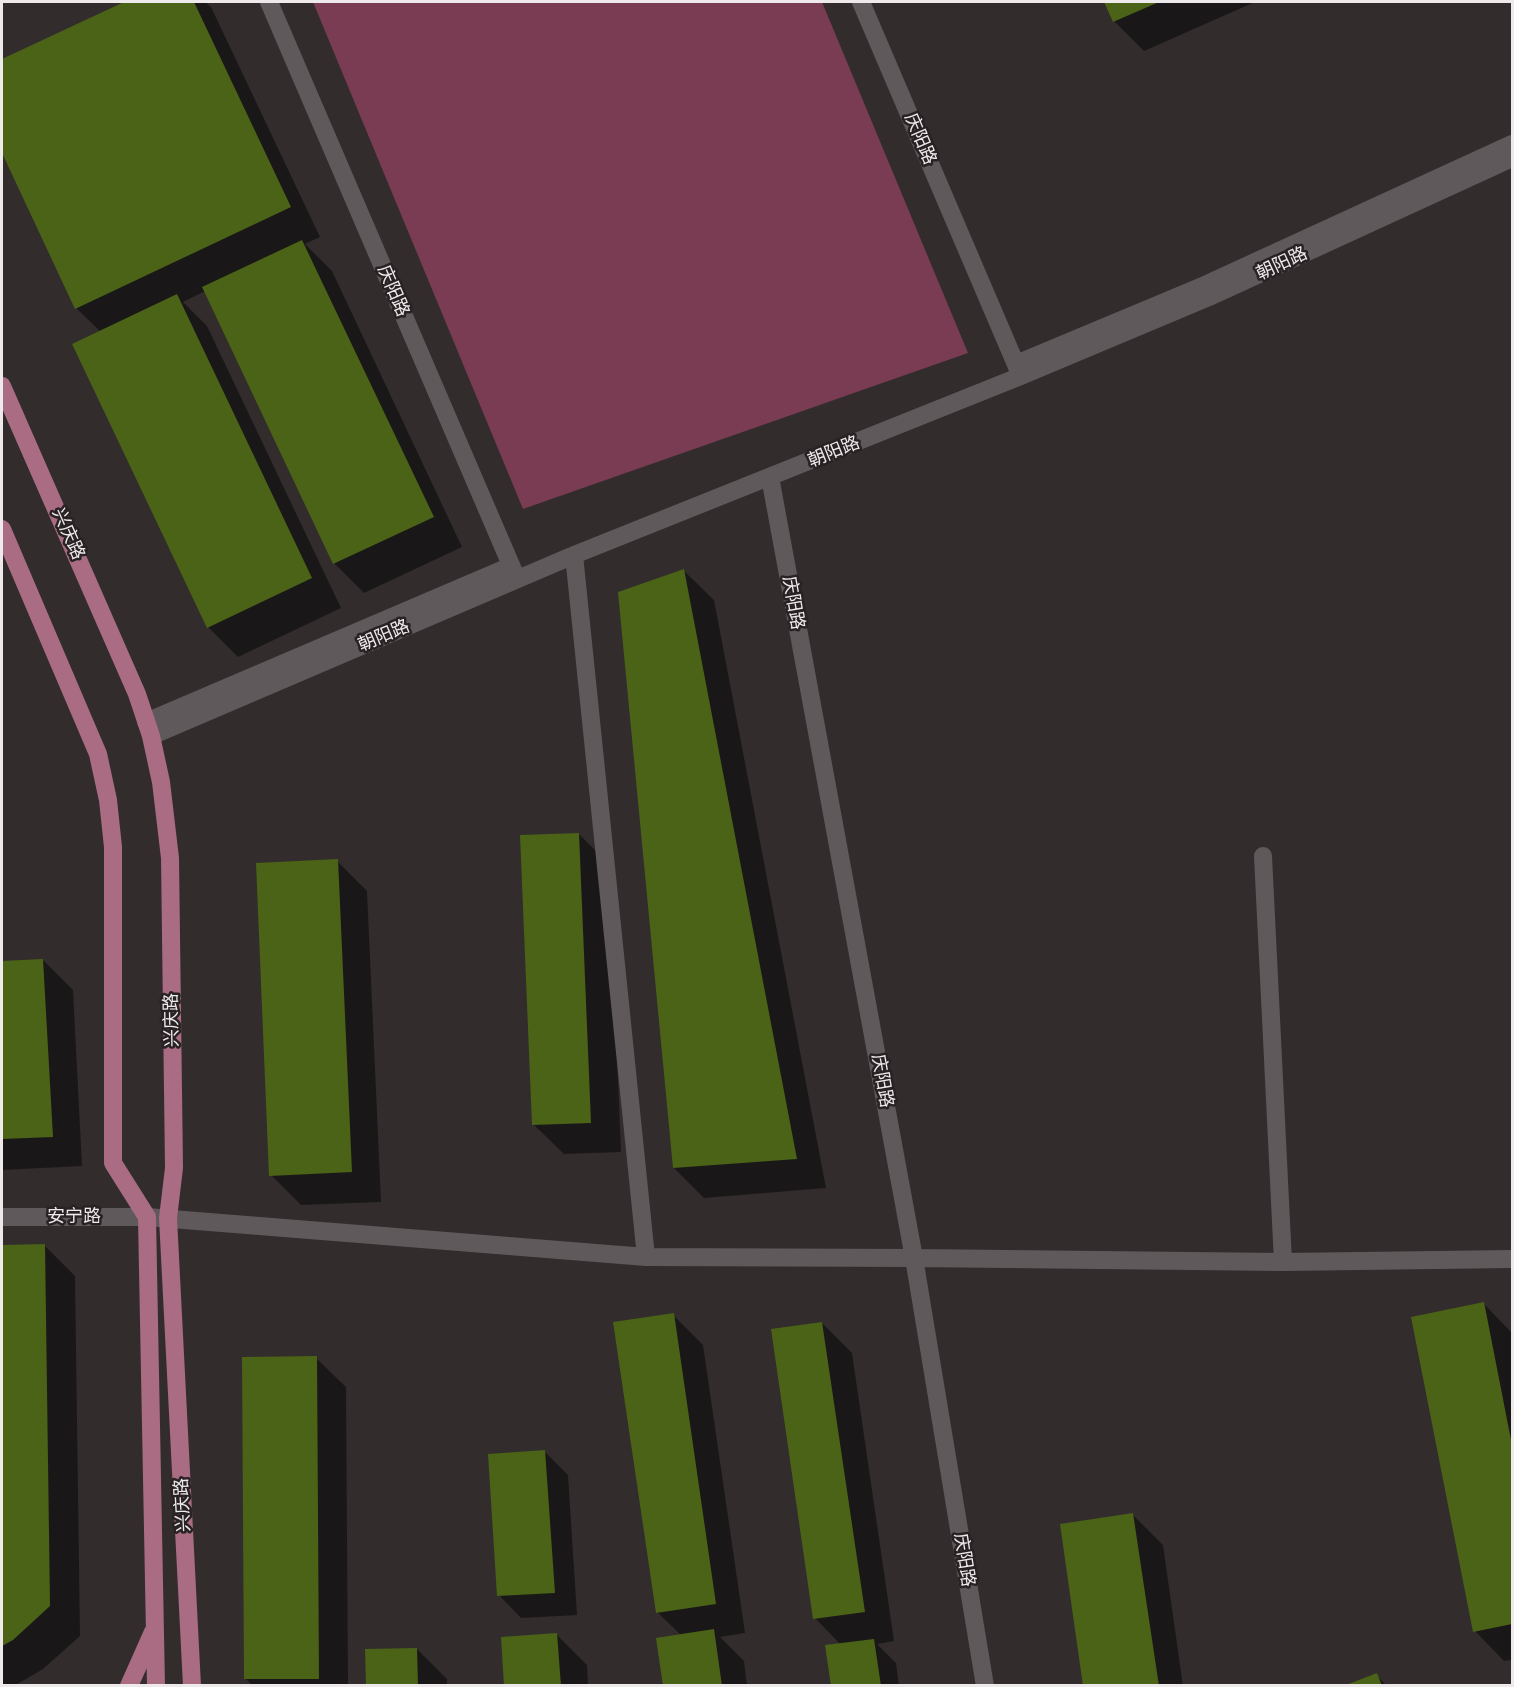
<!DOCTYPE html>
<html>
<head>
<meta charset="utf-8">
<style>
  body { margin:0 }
  #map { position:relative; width:1514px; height:1687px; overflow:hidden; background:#322c2d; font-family:"PT Sans",sans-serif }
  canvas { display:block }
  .frame { position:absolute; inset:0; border:3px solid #eeeaeb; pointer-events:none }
</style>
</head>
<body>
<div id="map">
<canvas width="1514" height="1687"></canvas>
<div class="frame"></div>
</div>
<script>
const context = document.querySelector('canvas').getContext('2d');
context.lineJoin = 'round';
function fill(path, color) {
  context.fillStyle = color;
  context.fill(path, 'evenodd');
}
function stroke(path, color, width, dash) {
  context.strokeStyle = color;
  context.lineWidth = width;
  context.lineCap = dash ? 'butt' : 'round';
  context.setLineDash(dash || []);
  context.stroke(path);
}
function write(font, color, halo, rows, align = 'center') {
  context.font = font + ' "PT Sans","Noto Sans SC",sans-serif';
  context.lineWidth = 5;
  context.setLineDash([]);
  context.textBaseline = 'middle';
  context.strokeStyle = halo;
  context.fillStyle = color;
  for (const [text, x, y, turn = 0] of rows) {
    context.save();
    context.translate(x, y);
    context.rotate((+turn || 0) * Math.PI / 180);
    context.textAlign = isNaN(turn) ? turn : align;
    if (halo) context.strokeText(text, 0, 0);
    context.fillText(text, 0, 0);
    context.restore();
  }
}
fill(new Path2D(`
  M313,2H822L968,353L523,509Z`), '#793c53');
fill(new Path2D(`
  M128,2H205L211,7L320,237L305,244L332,271L462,547L364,593L334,563L205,291L183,302L207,326L341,608L238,657L208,627L101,332L76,308L2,150V61Z
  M1105,2H1255L1144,51L1114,21Z
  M684,571L714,600L826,1188L704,1198L674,1168Z
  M579,834L609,864L621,1152L564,1154L534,1125Z
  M337,861L367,891L381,1202L301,1205L271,1175Z
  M43,960L73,990L82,1166L2,1170V962Z
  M45,1246L75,1276L80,1636L43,1669L14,1686H2V1247Z
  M1484,1304L1512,1333V1660L1504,1661L1475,1631Z
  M673,1315L703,1345L745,1633L720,1637L744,1661L747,1686H664L681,1635L657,1612Z
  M822,1323L852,1353L894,1641L877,1644L896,1663L899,1686H832L841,1645L815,1618Z
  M316,1358L346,1387L348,1686H253L246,1679Z
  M545,1452L568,1475L577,1615L521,1618L499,1595Z
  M1133,1515L1163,1545L1183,1686H1085Z
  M557,1635L587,1665L588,1686H506Z
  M417,1649L447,1679V1686H368Z
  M1376,1675L1387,1686H1350Z`), '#0007');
fill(new Path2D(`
  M124,2H194L291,207L75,309L2,153V59Z
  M1104,2H1159L1113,22Z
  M302,240L434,517L333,564L202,287Z
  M177,294L312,578L207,628L72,344Z
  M684,569L797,1159L673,1168L618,592Z
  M579,833L591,1123L532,1125L520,835Z
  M338,859L352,1172L269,1176L256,863Z
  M43,959L53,1137L2,1139V961Z
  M45,1244L50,1606L13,1640L2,1646V1245Z
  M1484,1302L1512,1445V1624L1473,1632L1411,1317Z
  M674,1313L716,1604L656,1613L613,1322Z
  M822,1322L865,1612L813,1619L771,1329Z
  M317,1356L319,1679H244L242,1357Z
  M545,1450L555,1593L497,1596L488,1454Z
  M1133,1513L1159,1686H1083L1060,1524Z
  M714,1629L722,1686H663L656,1638Z
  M557,1633L561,1686H504L501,1637Z
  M874,1639L881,1686H831L825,1645Z
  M417,1648L418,1686H366L365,1649Z
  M1377,1673L1382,1686H1346V1685Z`), '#4a6316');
stroke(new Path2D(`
  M269,2L517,579
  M861,2L1020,374
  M1016,364L1205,285L1512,144
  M770,477L914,1258L985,1686
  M574,555L646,1257
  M146,722L511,566
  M151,736L574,555L1021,376L1209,297L1512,158
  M1263,856L1283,1262
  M2,1217H147L646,1257L914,1258L1283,1262L1512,1259`), '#5f595b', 18);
stroke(new Path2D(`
  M2,386L137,694L151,736L161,782L170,858L174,1168L168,1218L192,1686
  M2,529L98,754L108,800L113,847V1163L147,1217L156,1686
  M129,1686L153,1632`), '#a96c82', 18);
write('18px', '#eeeaeb', '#282224', [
  ["庆阳路",920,139,67],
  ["朝阳路",1282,264,-25],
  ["庆阳路",393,291,67],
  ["朝阳路",834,452,-22],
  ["兴庆路",68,534,66],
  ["庆阳路",793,603,80],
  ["朝阳路",384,636,-23],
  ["兴庆路",172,1020,-91],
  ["庆阳路",882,1081,80],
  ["安宁路",74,1217],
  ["兴庆路",183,1505,-93],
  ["庆阳路",964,1560,81]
]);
</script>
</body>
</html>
